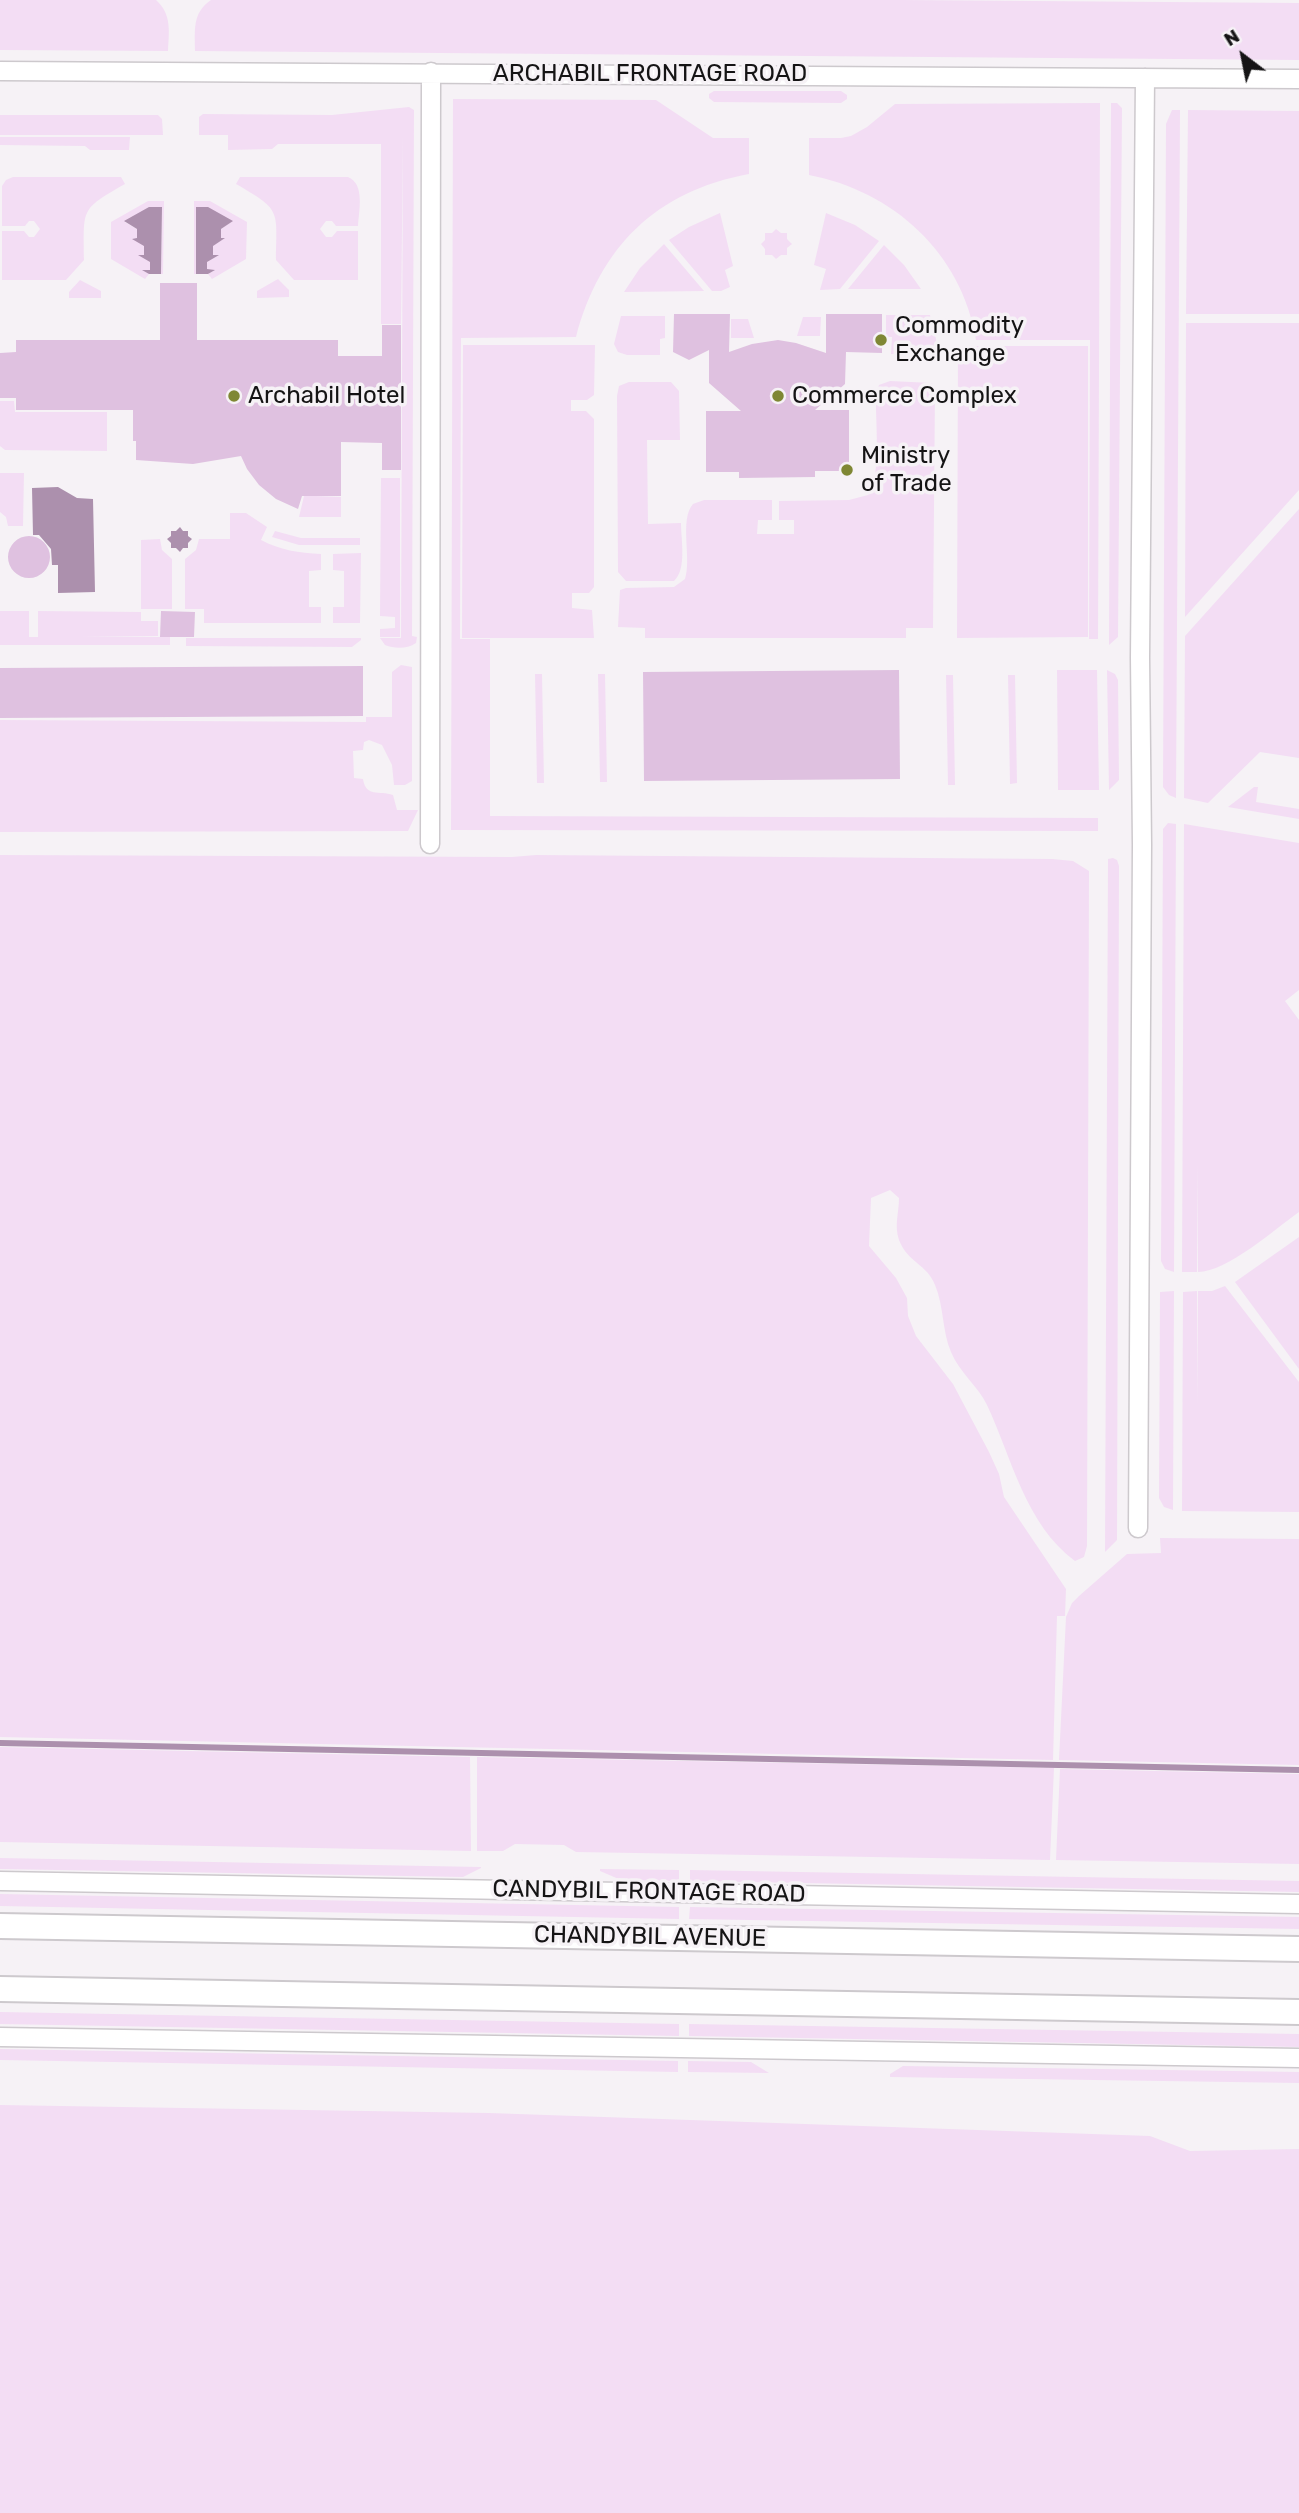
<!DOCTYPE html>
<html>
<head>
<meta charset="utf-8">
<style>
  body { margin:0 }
  #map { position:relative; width:1299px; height:2513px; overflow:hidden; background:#f6f2f6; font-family:Rubik,sans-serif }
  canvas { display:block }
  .north { position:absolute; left:1208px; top:21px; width:70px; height:70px; -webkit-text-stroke:5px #f6f2f6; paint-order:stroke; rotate:328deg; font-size:19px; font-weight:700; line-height:28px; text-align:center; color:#151415 }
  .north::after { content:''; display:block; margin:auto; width:24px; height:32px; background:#151415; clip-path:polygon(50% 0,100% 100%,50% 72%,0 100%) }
</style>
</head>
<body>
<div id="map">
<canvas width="1299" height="2513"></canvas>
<div class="north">N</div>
</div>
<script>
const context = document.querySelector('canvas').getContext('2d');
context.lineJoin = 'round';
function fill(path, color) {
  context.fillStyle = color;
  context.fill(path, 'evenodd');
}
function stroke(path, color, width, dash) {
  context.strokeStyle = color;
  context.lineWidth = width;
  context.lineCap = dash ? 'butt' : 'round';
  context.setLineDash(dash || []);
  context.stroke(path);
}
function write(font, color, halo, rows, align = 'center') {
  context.font = font + ' Rubik,sans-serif';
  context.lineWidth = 7;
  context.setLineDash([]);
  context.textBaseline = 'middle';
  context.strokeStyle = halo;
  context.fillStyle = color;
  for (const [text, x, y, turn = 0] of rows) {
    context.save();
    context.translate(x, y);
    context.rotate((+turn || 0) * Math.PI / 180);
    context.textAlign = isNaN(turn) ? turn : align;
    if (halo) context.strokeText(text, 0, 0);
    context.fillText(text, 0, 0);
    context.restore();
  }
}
fill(new Path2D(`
  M0,0H156C172,14 169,32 168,51L0,50Z
  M211,0H902L1299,3V60L195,51C195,30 192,13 211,0Z
  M714,91H841L847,95V99L841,103L714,102L709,98V94Z
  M453,99L656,100L713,138H749V174C656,191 600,247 576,337L461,338L460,639H490V816L1098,818V831L451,830Z
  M1100,103L1098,639H1089L1090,340H976C962,253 893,191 809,175V138H841L851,136L867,127L895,104Z
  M1111,103H1117L1122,108L1118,637L1109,645Z
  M409,107L414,110L412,636L417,637L416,643C407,649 395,649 385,645L380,638H401L403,135L401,324H381V144H278L272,149L228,150V135H199V117L203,114L332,115Z
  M1172,110H1180L1176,798L1169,795L1163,787L1166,124Z
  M1188,110L1299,111V314H1186Z
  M0,115H158L162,119L163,135H0Z
  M0,137H130L129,150H90L85,146L0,145Z
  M13,177H121L125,184C79,210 84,209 84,260L66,280H2V231H24L29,237H34L40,229L34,221H29L25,226H2V186L6,180Z
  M240,177H348C365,184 359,210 358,226H336L332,221H326L320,229L326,237H332L337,231H358V280H294L276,260C277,209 281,210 236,184Z
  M148,201H164L163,274H161L162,207L125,222L137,229V238L144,245V255L150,262V270H144L149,274L145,279L111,259V222Z
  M194,201H210L247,222L246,259L212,279L208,274L213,271L207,270V262L213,255V245L220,238L221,229L232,221L196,207V274H194Z
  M720,213L733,266L725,270L730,287L721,291H712L669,240L689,227Z
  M826,213L855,225L879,241L840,289L820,290L826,269L814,265Z
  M776,229L781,233H787V239L792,244L787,248V255H781L776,259L772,255H765V249L761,244L765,240V233H772Z
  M664,244L704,291L624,292L640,268Z
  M884,245L904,265L921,289H848Z
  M278,279L289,290V297L257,298V291Z
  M80,280L101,291V298H69V292Z
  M886,315H930L937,343C935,350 932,352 924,354H891L892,337H886Z
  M621,316H665V338L660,339V355H627L618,352L614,344Z
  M803,317H821L820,336H797Z
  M731,319H748L754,338H731Z
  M1186,323H1299V490L1185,617Z
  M463,345H595L594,395L587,400H571V411H586L594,419V587L589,593H572V608L592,610L594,638H462Z
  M958,346H1088V637L957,638Z
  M890,381L932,383L935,388L933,628H906V638H645V628L618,627L620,590L626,588L674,587L685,579C692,558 679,520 693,504L704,500H772V520H758L757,534H794V520H779V501L849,500L868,495C882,476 875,419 876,394L879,385Z
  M629,382H671L679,391L680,440H647L648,524L681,523C681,540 687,569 674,581H626L618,572L617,396L619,386Z
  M0,401H14L15,412H107V451L5,450L0,446Z
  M0,473H24L23,526H8L6,517L0,512Z
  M381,478H400V637H380V629L395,628V617L380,616Z
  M305,492H315L316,496L341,497V517H299Z
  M1299,509V758L1260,752L1208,803L1184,798L1185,636Z
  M230,513H246L267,527L261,540C280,550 299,553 321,554V570L309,571V607H321V623H204V609H185V559L196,550L199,539H230Z
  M275,531L301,538H360V545H299L272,537Z
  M160,539L162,550L172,559V609H141V540Z
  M361,553L360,623H333V607H344V571L333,570V554Z
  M0,611H29V637H38V611L141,612V621H158V636L81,637H170V645H0Z
  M186,638H361V640L352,647L186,646Z
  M401,665L412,667V781L405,785H394L392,765L382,745L369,740L364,742L363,750L353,751L354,778L363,779C366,798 379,790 393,795L397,810H418L408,831L0,832V720L366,722V717H392V672Z
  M1057,670H1097L1099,790H1058Z
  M1107,670L1115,674L1118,680L1119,780L1109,790Z
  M535,674H542L544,783H537Z
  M598,674H605L607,782H600Z
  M946,675H953L955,785H948Z
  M1008,675H1015L1017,783L1010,784Z
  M1254,787H1258L1256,802L1299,809V819L1228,807Z
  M1168,823L1176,824L1174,1272L1165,1269L1161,1261L1163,829Z
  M1184,824L1299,843V990L1285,1001L1299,1020V1212C1275,1229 1227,1272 1198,1272V1163L1197,1272H1182Z
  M0,855L512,857L536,855L1052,859L1073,861L1089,871L1087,1546L1084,1557L1075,1561C1025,1524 1012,1458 987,1405C978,1386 959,1372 951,1352C942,1331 944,1306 935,1285C927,1264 908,1263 899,1240C894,1225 899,1213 899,1198L890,1190L871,1198L869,1246L896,1278L907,1298L908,1316L916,1336L953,1384L989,1452L999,1474L1004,1497L1066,1589L1065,1616H1057L1053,1760L0,1737Z
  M1113,858L1117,860L1119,866L1117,1540L1105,1552L1108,859Z
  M1299,1237V1369L1235,1282Z
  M1225,1286L1299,1382V1512L1182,1511L1183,1292L1197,1291V1406L1198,1291H1212Z
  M1174,1291L1173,1510L1164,1507L1159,1498L1160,1292Z
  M1160,1538L1299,1539V1765L1059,1760L1066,1617L1072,1603L1079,1596L1127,1554L1161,1553Z
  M0,1747L470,1757L471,1851L0,1842Z
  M477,1757L1054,1768L1050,1860L576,1852L564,1845L515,1844L503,1851H477Z
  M1060,1769L1299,1774V1864L1056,1860Z
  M0,1858L481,1867V1868L463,1877L0,1869Z
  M600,1869L679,1870V1881L621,1880L600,1871Z
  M690,1870L1299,1881V1892L690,1881Z
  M0,1894L679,1907V1919L0,1906Z
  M690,1907L1299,1917V1929L689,1919Z
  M0,2012L679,2024V2036L0,2024Z
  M689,2024L1299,2034V2047L689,2036Z
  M0,2049L678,2061V2072L0,2060Z
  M688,2061L751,2062L769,2073L688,2072Z
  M903,2066L1299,2072V2083L890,2077V2074Z
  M0,2105L489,2113L1150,2136L1190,2151L1299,2149V2513H0Z`), '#f3ddf4');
fill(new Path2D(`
  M149,207H162L161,274H149L142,270H150V262L138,255H144V246L132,239L137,238V229L124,221Z
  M196,207H208L233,221L221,229V238H225L213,246V255H219L207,262V269L215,270L208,274H196Z
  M58,487L77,498L93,499L95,592L58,593V565H52L51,549L39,535H33L32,488Z
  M180,527L183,531H188V536L192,539L188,543V548H183L180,552L176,548H171V543L167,539L171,536V531H176Z`), '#ac90ad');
stroke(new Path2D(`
  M0,1743L1299,1770`), '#ac90ad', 6);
fill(new Path2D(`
  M160,283H197V340H338V356H382V325H401V470H382V443L341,442V496H302L298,509L276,499L259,485L247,469L241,456L193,464L136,460V441H133V410H16V398H0V353L16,352V340H160Z
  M674,314H730L729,352L752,344L778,340L796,343L826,353V314H882V353L846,352L845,384L815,410H849V471H815V477L739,478V472H706V411H741L709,383V350L689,360L673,352Z
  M8 557a21 21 0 1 1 42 0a21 21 0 1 1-42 0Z
  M161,611L195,612L194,637H160Z
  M363,666V716L0,718V668Z
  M899,670L900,779L644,781L643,672Z`), '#dfc1e0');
const street = new Path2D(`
  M0,71L1299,79
  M430,844L431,72
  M1138,1528L1142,845L1140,657L1145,78
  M0,1881L1299,1904
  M0,2037L1299,2058`);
const secondary = new Path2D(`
  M0,1926L1299,1949
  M0,1989L1299,2012`);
stroke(street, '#cdc9cd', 21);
stroke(secondary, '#cdc9cd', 28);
stroke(street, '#fff', 18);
stroke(secondary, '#fff', 24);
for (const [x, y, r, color] of [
  [881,340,7,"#7f8734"],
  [234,396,7,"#7f8734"],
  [778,396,7,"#7f8734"],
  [847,470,7,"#7f8734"]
]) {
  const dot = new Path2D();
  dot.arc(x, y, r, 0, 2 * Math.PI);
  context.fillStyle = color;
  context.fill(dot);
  stroke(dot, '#f6f2f6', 2.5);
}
write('24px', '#151415', '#f6f2f6', [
  ["ARCHABIL FRONTAGE ROAD",650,74],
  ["CANDYBIL FRONTAGE ROAD",649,1892,1],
  ["CHANDYBIL AVENUE",650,1937,1]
]);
write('24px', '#151415', '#f6f2f6', [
  ["Commodity",895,326],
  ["Exchange",895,354],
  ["Archabil Hotel",248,396],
  ["Commerce Complex",792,396],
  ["Ministry",861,456],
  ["of Trade",861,484]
], 'left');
</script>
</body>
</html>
